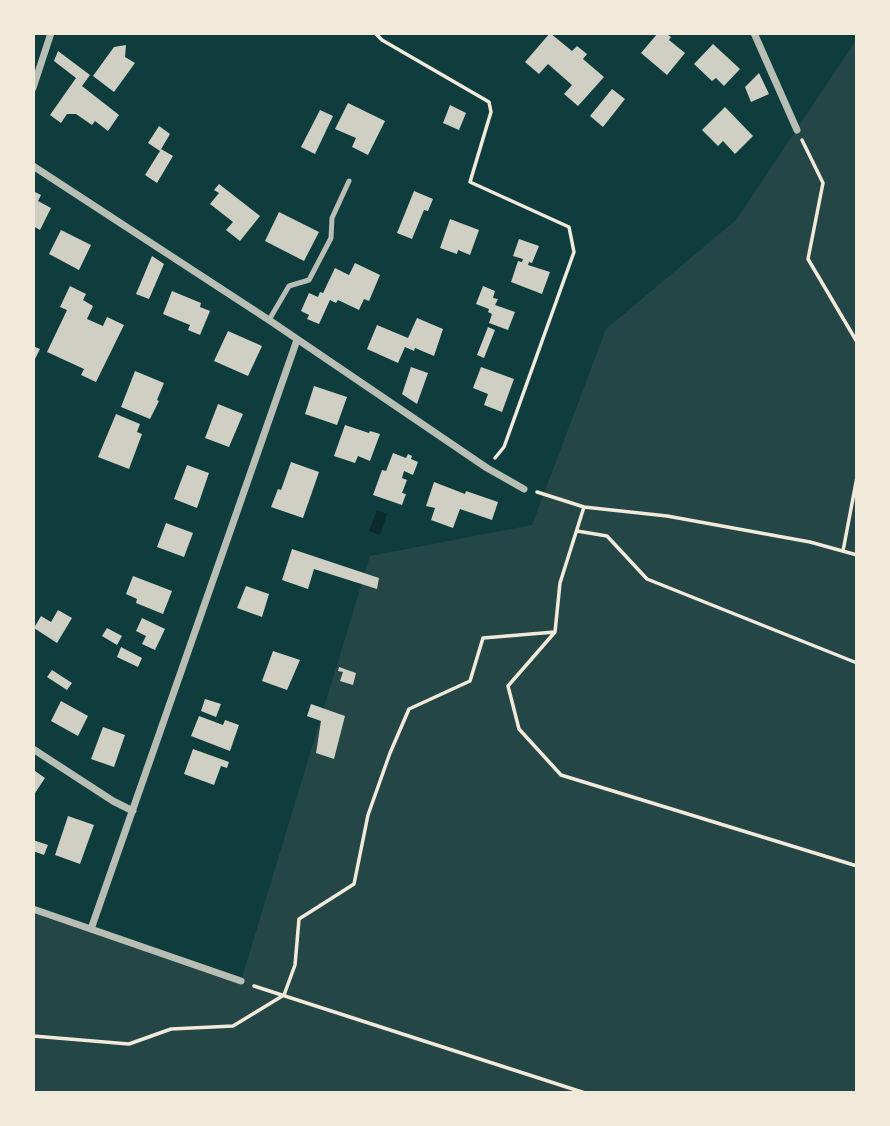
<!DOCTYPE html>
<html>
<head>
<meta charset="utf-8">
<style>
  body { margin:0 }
  #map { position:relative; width:890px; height:1126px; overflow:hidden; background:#0f3d3e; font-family:"Golos Text",sans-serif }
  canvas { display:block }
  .frame { position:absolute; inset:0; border:35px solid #f1e9da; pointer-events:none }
</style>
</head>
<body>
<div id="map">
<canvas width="890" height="1126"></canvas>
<div class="frame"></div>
</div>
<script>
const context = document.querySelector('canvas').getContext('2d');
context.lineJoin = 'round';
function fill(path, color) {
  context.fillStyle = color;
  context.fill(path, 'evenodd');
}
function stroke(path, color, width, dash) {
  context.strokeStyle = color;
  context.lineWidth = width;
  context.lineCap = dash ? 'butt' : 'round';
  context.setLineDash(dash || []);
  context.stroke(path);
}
fill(new Path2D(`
  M857,39V1093H33V909L241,981L370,556L532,525L606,329L737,219Z`), '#244646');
fill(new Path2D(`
  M377,510L387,514L380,535L369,531Z`), '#0a2a2b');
fill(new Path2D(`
  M550,33L572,51L577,46L587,54L583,59L604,77L578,106L564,94L572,85L548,64L539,74L525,62Z
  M658,33H665L671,37L669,40L685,53L667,75L641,53Z
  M713,44L740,69L724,86L716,78L712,81L694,64Z
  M126,45L125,57L135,63L114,92L93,76L114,47Z
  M58,51L90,75L82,86L119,115L108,131L95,121L92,125L76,114H67L61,123L50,115L76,78L54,61Z
  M759,73L769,94L751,102L745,87Z
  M612,89L625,99L603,127L590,116Z
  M348,103L385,121L368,155L352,147L356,138L335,129Z
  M450,105L466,113L459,130L443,123Z
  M725,107L753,136L735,154L723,141L718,146L702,130Z
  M320,110L333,116L315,154L301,147Z
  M159,126L170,134L160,151L161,149L173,156L157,183L145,175L160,151L148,143Z
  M219,184L260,216L240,241L226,230L233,222L210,204L219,193L214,190Z
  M33,191L41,195L38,201L51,208L40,230L33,226Z
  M414,191L433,199L428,211L424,210L412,239L397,233Z
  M279,212L319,232L304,261L265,241Z
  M450,219L479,230L470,255L458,250L457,254L440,248Z
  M61,230L91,245L79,270L49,254Z
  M519,239L539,246L532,263L529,262L528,265L550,272L542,294L511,282L518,261L522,262L523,259L513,256Z
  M152,256L164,264L149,299L136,294Z
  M355,263L380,275L369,301L364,299L359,310L338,300L336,303L330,300L319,324L307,319L309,315L301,311L309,293L318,297L320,292L323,293L335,268L349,275Z
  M70,286L86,294L83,300L93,306L87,319L103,326L107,317L124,325L96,382L81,375L84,369L47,352L67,310L60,307Z
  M483,286L495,291L493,298L498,299L495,305L515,312L508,330L489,323L492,314L488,312L489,309L476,304Z
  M172,291L201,303L200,307L210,311L200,335L188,330L190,325L163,314Z
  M417,318L443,329L434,356L415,348L414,351L405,347L398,363L367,349L377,325L408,338Z
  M488,327L495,330L484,358L477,355Z
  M228,331L262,346L248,376L214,361Z
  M33,346L40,349L33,363Z
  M411,367L428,373L417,404L402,394Z
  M481,367L514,379L502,412L484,405L488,394L473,388Z
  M135,371L164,383L157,400L159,401L150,419L121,407Z
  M314,386L347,397L337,425L305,414Z
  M218,404L243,414L229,447L205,438Z
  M116,414L140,424L137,432L142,434L129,469L98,457Z
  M345,425L369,433L370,431L380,434L370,461L358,456L355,463L334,456Z
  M393,453L406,458L408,454L412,456L411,459L418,462L413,475L404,471L402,478L407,480L402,493L406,494L402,505L373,495L382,470L386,471Z
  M291,462L319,472L303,518L271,507L278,489L281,490Z
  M187,465L209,473L197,508L174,499Z
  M434,482L465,494L466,491L498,502L492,520L460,509L453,528L431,520L435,508L426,506Z
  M166,523L193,533L184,557L157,547Z
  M292,549L379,578L377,589L314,569L308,589L282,580Z
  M133,576L172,591L163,614L136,603L137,599L126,594Z
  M246,586L269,594L262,617L237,608Z
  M58,610L72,618L57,643L34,628L41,616L51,622Z
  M142,618L165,629L155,650L142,644L146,636L136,631Z
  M107,628L122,636L117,645L102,636Z
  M121,647L142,658L138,667L117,657Z
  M273,651L300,660L287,690L262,681Z
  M339,667L356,673L353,685L340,681L343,672L338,671Z
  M52,670L72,683L67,690L47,677Z
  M205,699L221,704L216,717L201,711Z
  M61,701L88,716L78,736L51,721Z
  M311,704L345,716L334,759L316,753L321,721L307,716Z
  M199,716L223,725L225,720L239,725L230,751L191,736Z
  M103,727L125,735L114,767L91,759Z
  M193,749L229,762L227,768L221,766L214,785L184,774Z
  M35,771L45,778L33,796V774Z
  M68,816L94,825L80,864L55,855Z
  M33,840L48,845L44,855L33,851Z`), '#cfcfc3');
stroke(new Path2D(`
  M375,33L382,40L489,102L491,112L470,182L569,227L574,252L504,447L495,458
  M802,140L823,183L808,259L857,342
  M537,492L584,507L667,516L810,542L857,555
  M577,531L607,536L647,579L857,663
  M843,551L857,477
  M555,632L508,686L519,729L561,775L857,866
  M254,986L585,1093
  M33,1036L129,1044L171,1029L233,1026L284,995L295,965L299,919L354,884L368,815L390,753L409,709L470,681L483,638L555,632L560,583L584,507`), '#f1e9da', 3.5);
stroke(new Path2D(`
  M269,320L289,286L309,280L331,238L332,218L349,181`), '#b8beb3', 5);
stroke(new Path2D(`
  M754,33L797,130
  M33,88L51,33
  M33,166L269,320L487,468L524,489
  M33,749L113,801L133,811
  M33,909L241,981
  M91,929L297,340`), '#b8beb3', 7);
</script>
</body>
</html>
